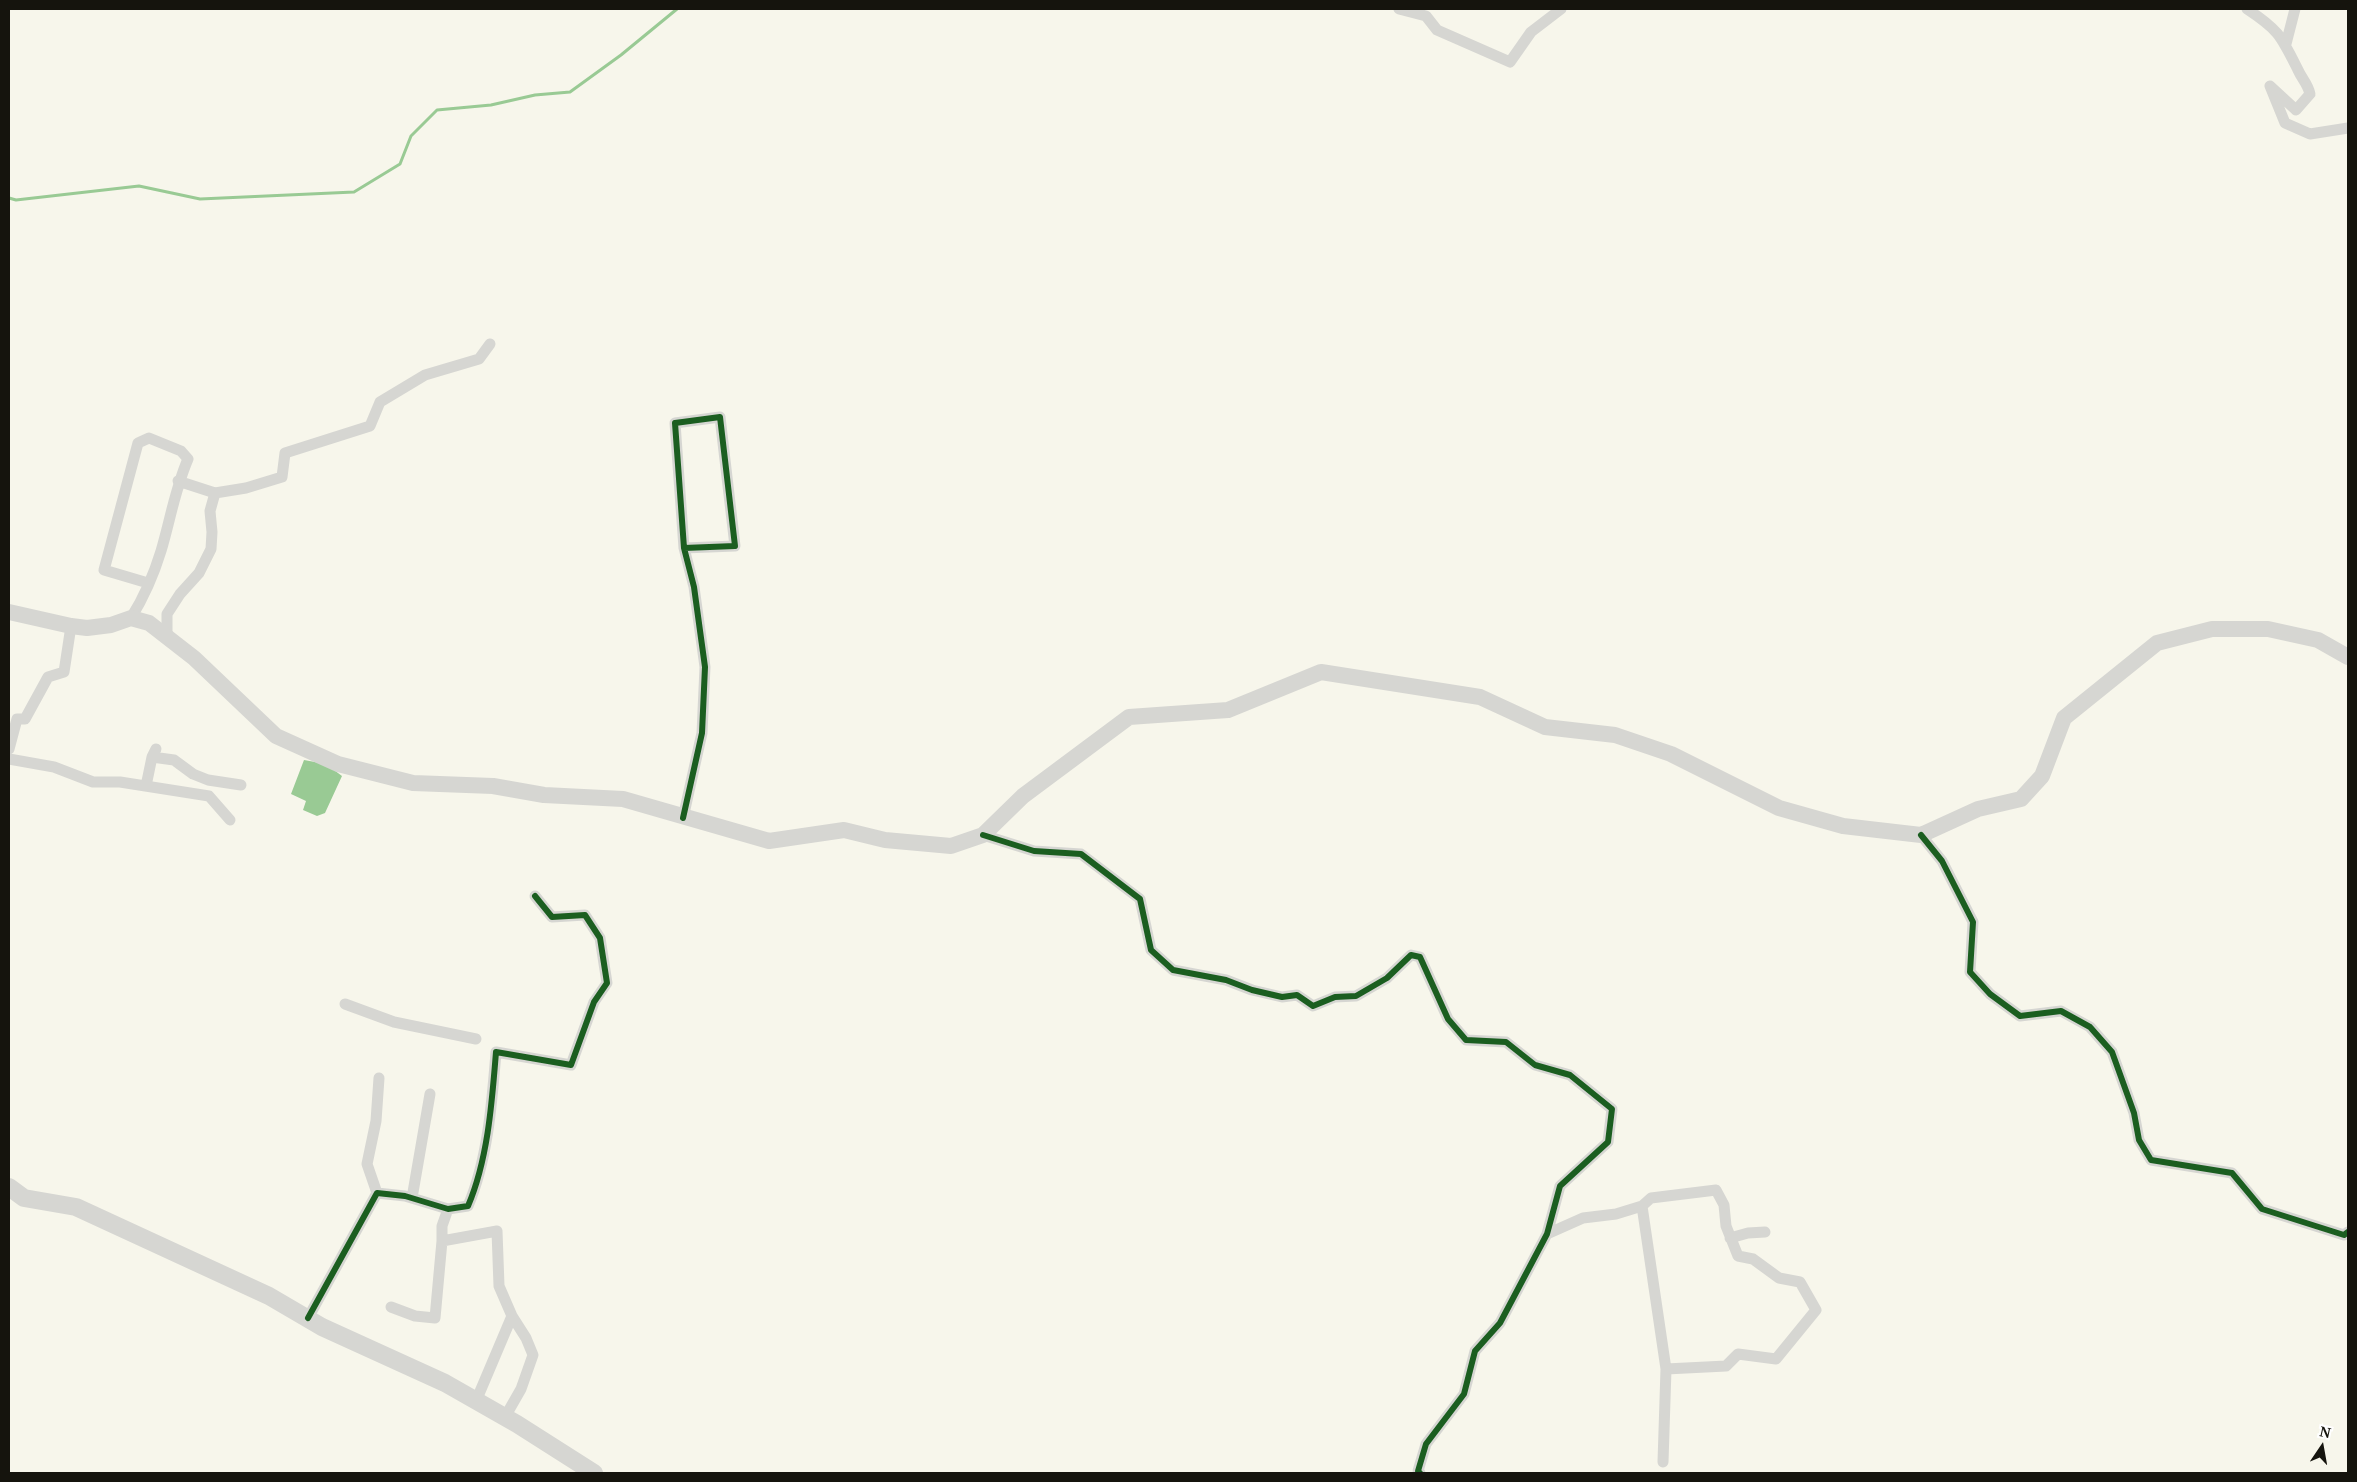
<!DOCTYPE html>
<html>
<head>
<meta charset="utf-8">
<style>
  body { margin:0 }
  #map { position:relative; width:2357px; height:1482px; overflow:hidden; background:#f7f6eb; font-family:"Noto Serif",serif }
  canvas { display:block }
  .frame { position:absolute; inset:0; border:10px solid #15140d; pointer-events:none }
  .north { position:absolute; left:2297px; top:1422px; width:50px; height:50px; -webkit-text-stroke:4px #fff; paint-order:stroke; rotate:12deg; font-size:14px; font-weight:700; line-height:20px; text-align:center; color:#15140d }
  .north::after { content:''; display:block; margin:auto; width:18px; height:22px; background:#15140d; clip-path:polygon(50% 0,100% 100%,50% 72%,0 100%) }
</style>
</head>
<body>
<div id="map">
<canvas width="2357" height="1482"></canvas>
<div class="frame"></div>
<div class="north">N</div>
</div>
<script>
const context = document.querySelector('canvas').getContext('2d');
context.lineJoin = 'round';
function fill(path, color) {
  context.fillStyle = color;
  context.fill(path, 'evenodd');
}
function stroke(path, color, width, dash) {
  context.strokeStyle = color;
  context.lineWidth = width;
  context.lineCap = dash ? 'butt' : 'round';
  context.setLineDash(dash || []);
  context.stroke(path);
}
fill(new Path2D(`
  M304,760L326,764L342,776L325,813L317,816L303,810L306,801L291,794Z`), '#99ca94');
stroke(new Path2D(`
  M9,198L16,200L139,186L200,199L354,192L400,164L411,136L437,110L491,105L535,95L570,92L621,55L677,9`), '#99ca94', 3);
stroke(new Path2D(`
  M1399,9L1426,16L1437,30L1510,62L1531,32L1561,9
  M2247,9C2279,30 2281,36 2298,70C2302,79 2308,84 2310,94L2296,110L2270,86L2285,123L2310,134L2348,128
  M2286,44L2295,9
  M178,481L215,493
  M131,618C144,597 154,574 161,551C170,521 175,489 188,459L181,451L149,438L138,443L104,570L148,583
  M167,636V614L180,594L199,573L211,549L212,532L210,511L215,493L246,488L282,477L285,453L370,426L380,402L425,375L479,359L490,344
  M9,749L17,719H25L48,677L64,672L71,626
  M156,749L152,757L174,760L193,774L208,780L241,785
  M9,759L54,767L93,782H120L209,796L230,820
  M146,786L152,757
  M683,818L702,733L705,667L694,587L684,548L675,423L720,417L735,546L684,548
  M983,835L1034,851L1081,854L1140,899L1151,950L1173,970L1226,980L1252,990L1282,997L1297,995L1313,1006L1335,997L1356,996L1387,978L1411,955L1420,957L1448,1019L1466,1040L1506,1042L1535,1065L1570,1075L1612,1109L1608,1142L1560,1186L1547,1234L1500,1323L1475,1351L1464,1394L1426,1444L1418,1471L1420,1473
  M1921,835L1942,861L1973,922L1970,972L1990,994L2020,1016L2061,1011L2090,1027L2112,1052L2134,1113L2139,1140L2151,1160L2232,1173L2262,1209L2344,1235L2348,1232
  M345,1004L394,1022L476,1039
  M377,1193L367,1164L376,1121L379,1078
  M412,1198L430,1094
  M1642,1206L1666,1369L1663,1462
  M1547,1234L1583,1218L1616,1214L1642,1206L1651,1198L1716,1190L1724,1205L1726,1226L1738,1256L1753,1259L1779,1278L1800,1282L1816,1310L1776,1359L1738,1354L1726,1366L1666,1369
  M1730,1238L1748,1233L1765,1232
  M442,1241V1226L448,1209
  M391,1307L415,1316L435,1318L442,1241L497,1231L499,1286L512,1316
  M308,1318L377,1193L405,1196L448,1209L468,1206C488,1159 492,1102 496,1052L571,1065L594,1002L607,983L600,938L585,915L552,917L535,896
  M476,1401L512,1316L526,1338L533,1355L521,1389L505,1417`), '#d6d6d2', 11);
stroke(new Path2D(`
  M9,612L71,626L87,628L111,625L131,618L149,623L194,658L276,736L338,764L413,783L493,786L544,795L623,799L769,841L844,830L885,840L951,846L983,835L1023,796L1129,717L1228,710L1321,672L1480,697L1545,727L1615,735L1671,754L1779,808L1843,826L1921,835L1978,809L2021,799L2042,776L2064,718L2157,643L2212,629H2268L2318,640L2348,657`), '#d6d6d2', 16);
stroke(new Path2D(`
  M9,1187L24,1198L76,1207L269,1296L322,1327L445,1383L517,1424L594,1473`), '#d6d6d2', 18);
stroke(new Path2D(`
  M683,818L702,733L705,667L694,587L684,548L675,423L720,417L735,546L684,548
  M983,835L1034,851L1081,854L1140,899L1151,950L1173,970L1226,980L1252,990L1282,997L1297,995L1313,1006L1335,997L1356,996L1387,978L1411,955L1420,957L1448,1019L1466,1040L1506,1042L1535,1065L1570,1075L1612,1109L1608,1142L1560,1186L1547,1234L1500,1323L1475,1351L1464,1394L1426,1444L1418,1471L1420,1473
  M1921,835L1942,861L1973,922L1970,972L1990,994L2020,1016L2061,1011L2090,1027L2112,1052L2134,1113L2139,1140L2151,1160L2232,1173L2262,1209L2344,1235L2348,1232
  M308,1318L377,1193L405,1196L448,1209L468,1206C488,1159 492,1102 496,1052L571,1065L594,1002L607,983L600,938L585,915L552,917L535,896`), '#1b5e20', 6);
</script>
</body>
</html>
